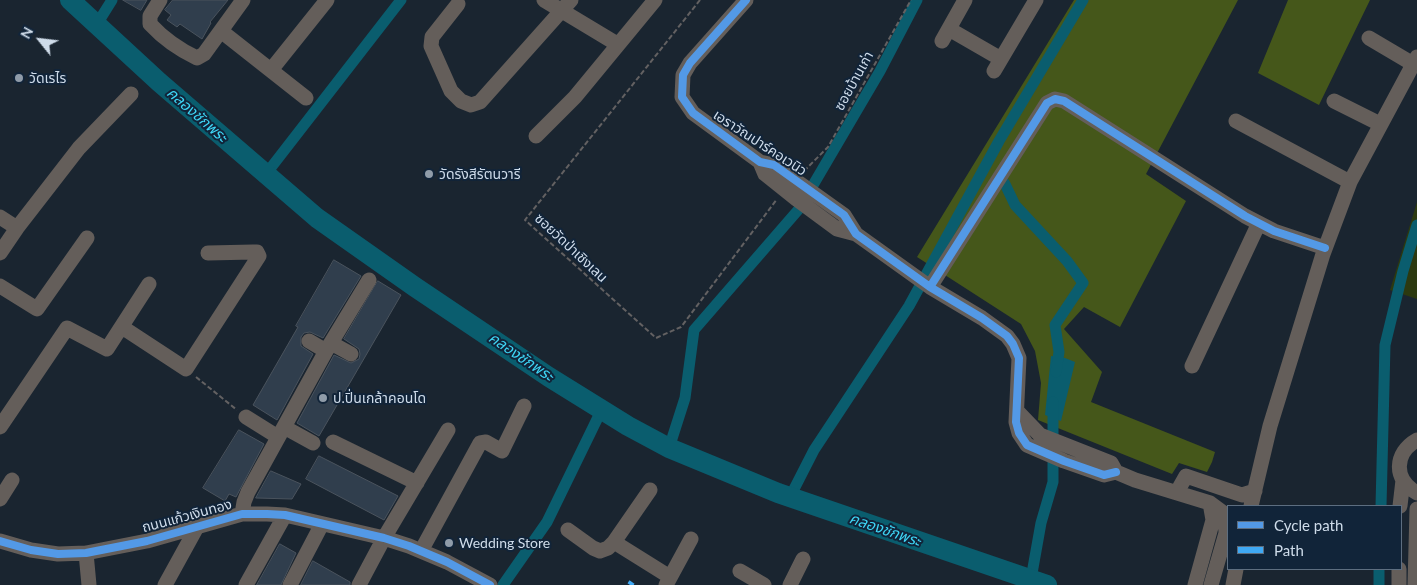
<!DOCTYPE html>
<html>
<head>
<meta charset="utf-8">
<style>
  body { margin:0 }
  #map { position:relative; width:1417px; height:585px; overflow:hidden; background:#1a2530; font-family:Lato,sans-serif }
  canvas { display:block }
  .legend { position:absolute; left:1227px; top:505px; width:175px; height:65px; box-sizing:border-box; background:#112439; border:1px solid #5d6e80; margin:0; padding:6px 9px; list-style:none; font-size:15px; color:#cfdcea }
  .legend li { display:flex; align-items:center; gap:10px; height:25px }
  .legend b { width:25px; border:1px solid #5d6e80 }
  .north { position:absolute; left:15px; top:15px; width:50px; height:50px; -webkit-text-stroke:4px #112439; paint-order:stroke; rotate:299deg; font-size:14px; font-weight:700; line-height:20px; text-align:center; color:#cfdcea }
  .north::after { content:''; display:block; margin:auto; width:18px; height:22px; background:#cfdcea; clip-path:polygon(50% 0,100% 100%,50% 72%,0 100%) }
</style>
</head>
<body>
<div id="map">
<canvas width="1417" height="585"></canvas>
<ul class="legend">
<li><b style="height:6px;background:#5399e6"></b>Cycle path</li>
<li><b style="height:6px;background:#3fa9f5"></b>Path</li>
</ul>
<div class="north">N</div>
</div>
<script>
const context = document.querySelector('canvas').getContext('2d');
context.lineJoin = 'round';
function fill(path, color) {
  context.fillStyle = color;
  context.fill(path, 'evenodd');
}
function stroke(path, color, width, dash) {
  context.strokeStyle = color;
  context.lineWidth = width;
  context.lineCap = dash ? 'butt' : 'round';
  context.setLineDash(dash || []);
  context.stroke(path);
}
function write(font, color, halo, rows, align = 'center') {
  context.font = font + ' Lato,"Noto Sans Thai",sans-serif';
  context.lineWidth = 4;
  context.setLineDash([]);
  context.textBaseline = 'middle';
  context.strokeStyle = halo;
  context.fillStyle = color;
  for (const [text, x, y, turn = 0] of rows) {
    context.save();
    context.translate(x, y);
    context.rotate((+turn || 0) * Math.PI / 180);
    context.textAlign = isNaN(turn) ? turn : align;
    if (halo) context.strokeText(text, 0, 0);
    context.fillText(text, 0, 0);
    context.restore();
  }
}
fill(new Path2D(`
  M1417,202V299L1390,290Z`), '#2c3910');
fill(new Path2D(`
  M1074,0H1238L1146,174L1186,201L1120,327L1084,307L1064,329L1102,372L1091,402L1215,452L1212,462L1207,472L1179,463L1172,474L1038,420L1041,383L1035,351L1021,324L917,257Z
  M1288,0H1370L1319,105L1258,73Z`), '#45571a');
fill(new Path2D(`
  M1051,356L1065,358L1075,362L1061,421L1045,415Z`), '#0a5d6e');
stroke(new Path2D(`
  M97,24L112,0
  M266,174L401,0
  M1005,184L1015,205L1067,261L1083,283L1055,325L1059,352L1056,372
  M669,448L685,398L694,330L799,209L880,71L917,0
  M790,497L814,450L909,306L999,141L1083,0
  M1381,506L1385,345L1403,271L1417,225
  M503,585L547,522L602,409
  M1029,585L1031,579L1041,523L1053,482V402
  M1379,585V569`), '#0a5d6e', 11);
stroke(new Path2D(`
  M70,0L159,82L317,218L415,287L549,377L628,426L669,448L778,493L1047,585`), '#0a5d6e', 20);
const building = new Path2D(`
  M123,0H147L141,10Z
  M173,0H228L210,22L211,23L202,39L180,24L177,27L167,20L171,15L165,10Z
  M334,260L361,276L323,338L310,332L304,333L301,337V346L313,354L277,420L253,405L298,327L296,326Z
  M378,281L401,295L319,436L297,423L334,355L351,363L359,359L360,354L359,349L344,339Z
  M239,430L264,444L236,497L229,494L225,501L203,488Z
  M319,456L398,496L384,520L306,479Z
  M271,471L301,484L292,499L256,498Z
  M280,544L296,553L281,585H257Z
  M313,561L350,582V585H301Z`);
fill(building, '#303e4d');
stroke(building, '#4a535d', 1);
stroke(new Path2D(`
  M700,0L525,220L656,338L681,327L777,199
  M804,171L828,147L911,0
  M196,377L237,410`), '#636162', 2, [5, 2.5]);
stroke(new Path2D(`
  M160,0L150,16V24C163,38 180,50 197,58L204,54L243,0
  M544,0L617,44
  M746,0L690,63L683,75L682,97L693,113L760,162L774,165L844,215L856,234L930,287L982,318L1007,336L1013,344L1019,358L1016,422L1019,433L1027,445L1064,461L1104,475L1116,472
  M458,4L432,37L431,46L451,91L461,101L471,105L480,102L571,0
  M949,29L1001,59
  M221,31L306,98
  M1369,38L1413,64
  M942,41L965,0
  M271,70L327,0
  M994,71L1036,0
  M1334,101L1380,124
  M1236,121L1350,182
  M536,136L575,97L655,0
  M760,162L765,174L795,198L837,229L856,234
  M0,217L17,228
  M0,253L17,228L79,148L131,94
  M0,286L37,309L87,238
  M930,287L1047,103L1055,99L1064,101L1245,216L1274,231L1325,248
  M121,329H125L186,369L259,256L257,252H253L208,253
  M309,341L326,351
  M331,343L351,354
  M1192,366L1259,223
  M1017,411L1040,435L1111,463L1116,472L1135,480L1210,503L1225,514L1226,533L1211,585
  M246,417L278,437
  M0,427L67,328L107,349L149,284
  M284,427L313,443
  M1417,440C1394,453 1393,480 1417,493
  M333,442L417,483
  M1177,492L1186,476L1242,495L1255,491
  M0,499L12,480
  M1251,506L1270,426L1323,254L1350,182L1417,57
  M1400,506L1403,480
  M242,514L244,502L248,492L326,351L369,280
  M568,530L593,548L600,551L608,548L614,542L650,490
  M0,541L31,550L58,554L86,553L147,541L242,514H267L285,515L384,538L409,546L447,562L490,585
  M614,542L670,577
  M421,551L480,443L486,442L502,451L524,406
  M86,553L89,585
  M1399,569V585
  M740,571L764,585
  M165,585L197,527
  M246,585L285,515
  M290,585L322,524
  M359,585L384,538L448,430
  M666,585L691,539
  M790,585L803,559
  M1195,585L1213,520L1210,503
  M1233,585L1236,569
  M1415,585L1417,509`), '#645e5a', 15);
stroke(new Path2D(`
  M630,585L632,582`), '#3fa9f5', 6, [12, 6]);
stroke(new Path2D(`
  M746,0L690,63L683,75L682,97L693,113L760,162L774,165L844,215L856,234L930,287L982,318L1007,336L1013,344L1019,358L1016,422L1019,433L1027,445L1064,461L1104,475L1116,472
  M930,287L1047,103L1055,99L1064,101L1245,216L1274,231L1325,248
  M0,541L31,550L58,554L86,553L147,541L242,514H267L285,515L384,538L409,546L447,562L490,585`), '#5399e6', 8);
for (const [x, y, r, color] of [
  [19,78,5,"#909ca9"],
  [429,174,5,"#909ca9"],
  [323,398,5,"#909ca9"],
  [449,543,5,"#909ca9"]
]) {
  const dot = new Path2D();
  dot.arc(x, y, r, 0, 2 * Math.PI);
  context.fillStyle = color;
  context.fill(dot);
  stroke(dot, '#112439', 2);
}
write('14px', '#cfdcea', '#112439', [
  ["วัดเรไร",29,78],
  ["วัดรังสีรัตนวารี",439,174],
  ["ป.ปิ่นเกล้าคอนโด",333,398],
  ["Wedding Store",459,543]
], 'left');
write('14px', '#cfdcea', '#112439', [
  ["ซอยบ้านเก่า",854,81,-61],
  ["เอราวัณปาร์คอเวนิว",760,143,33],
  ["ซอยวัดป่าเชิงเลน",571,248,43],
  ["ถนนแก้วเงินทอง",187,516,-15]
]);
write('italic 15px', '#3ed5f5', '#112439', [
  ["คลองชักพระ",197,115,41],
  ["คลองชักพระ",521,357,34],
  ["คลองชักพระ",885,530,19]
]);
</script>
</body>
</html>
